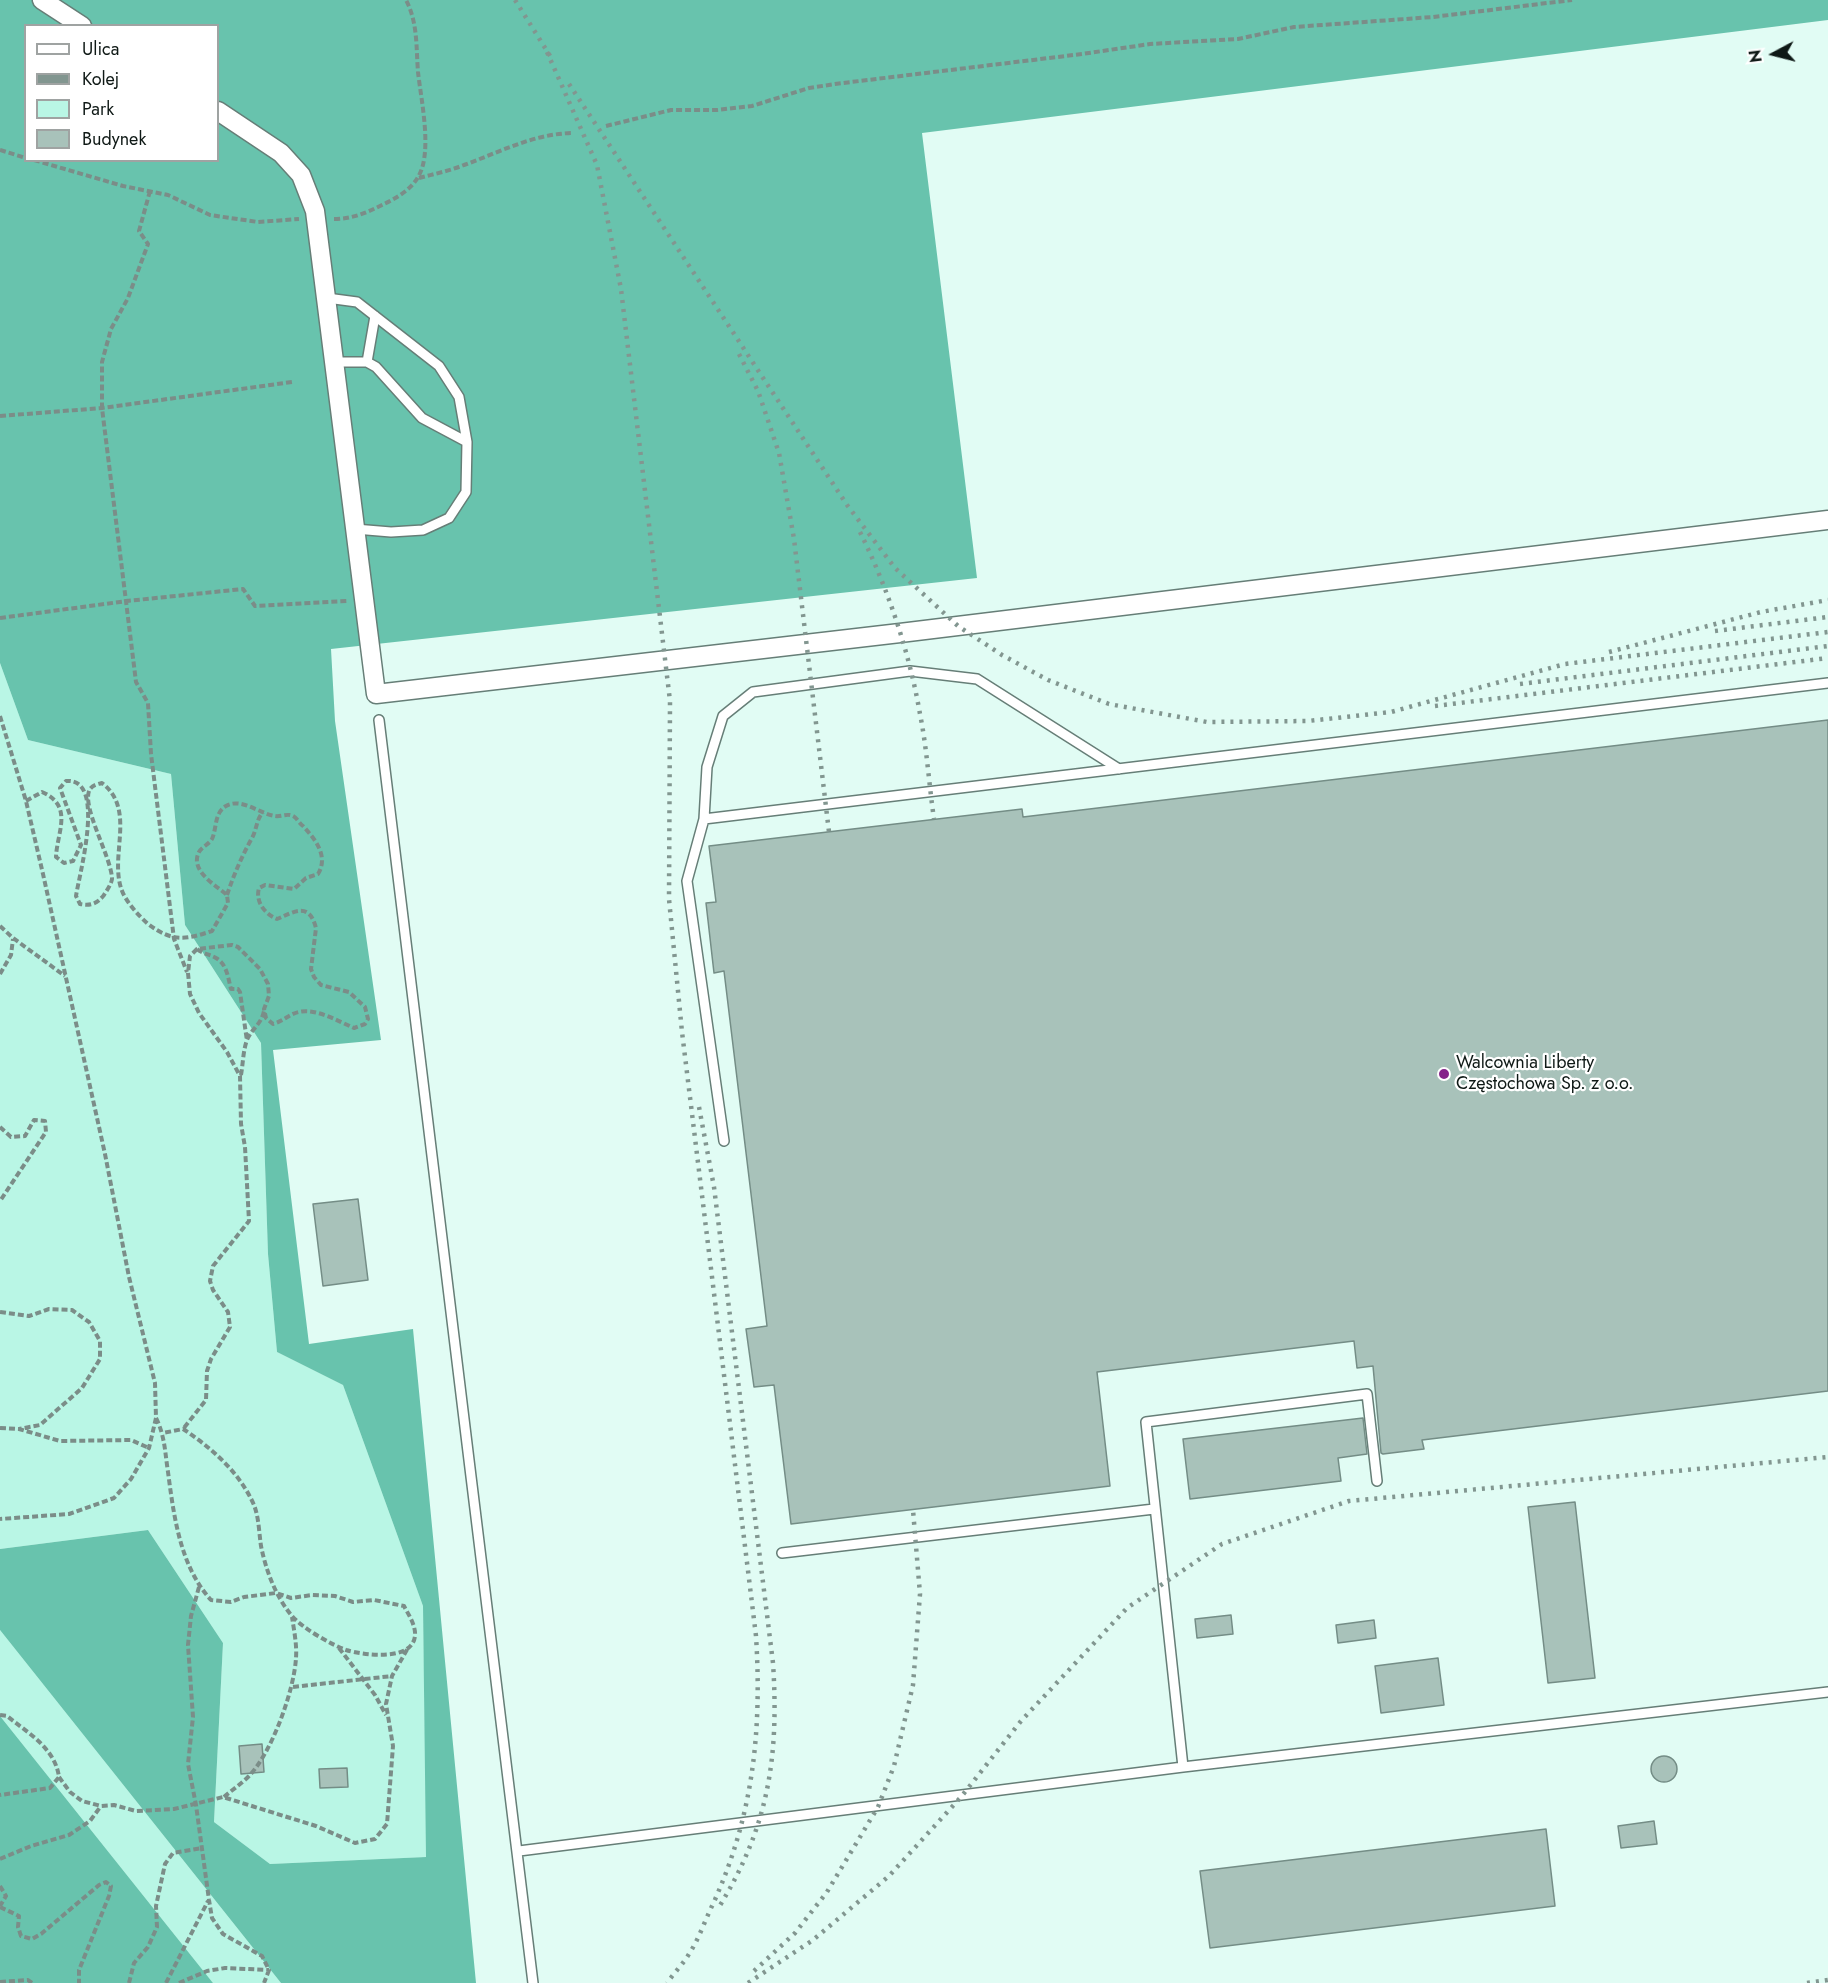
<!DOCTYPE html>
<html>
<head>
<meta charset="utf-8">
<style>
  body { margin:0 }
  #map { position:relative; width:1828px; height:1983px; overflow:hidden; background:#e1fcf4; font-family:Jost,sans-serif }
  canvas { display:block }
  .legend { position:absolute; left:24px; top:24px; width:195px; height:138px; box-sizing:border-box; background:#fff; border:2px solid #9fa3a2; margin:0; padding:8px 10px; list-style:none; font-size:18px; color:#0f1916 }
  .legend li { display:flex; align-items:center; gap:12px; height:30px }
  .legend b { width:30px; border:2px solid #9fa3a2 }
  .north { position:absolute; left:1744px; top:24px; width:60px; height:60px; -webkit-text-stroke:4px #fff; paint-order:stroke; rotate:263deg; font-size:16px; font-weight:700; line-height:24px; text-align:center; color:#0f1916 }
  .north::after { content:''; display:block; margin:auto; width:21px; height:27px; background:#0f1916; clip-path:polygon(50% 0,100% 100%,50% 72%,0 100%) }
</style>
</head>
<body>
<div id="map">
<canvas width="1828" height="1983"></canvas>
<ul class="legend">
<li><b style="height:8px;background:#fff"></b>Ulica</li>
<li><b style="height:8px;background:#829690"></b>Kolej</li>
<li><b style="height:16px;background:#b9f6e5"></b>Park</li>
<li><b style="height:16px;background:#a8c2ba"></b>Budynek</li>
</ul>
<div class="north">N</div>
</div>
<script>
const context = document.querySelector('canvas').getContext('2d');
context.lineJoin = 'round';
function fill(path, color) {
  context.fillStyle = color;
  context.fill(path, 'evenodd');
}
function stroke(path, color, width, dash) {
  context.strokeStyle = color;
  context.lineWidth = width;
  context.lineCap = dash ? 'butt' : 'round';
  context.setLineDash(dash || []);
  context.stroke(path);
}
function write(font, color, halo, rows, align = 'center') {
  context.font = font + ' Jost,sans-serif';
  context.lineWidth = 4.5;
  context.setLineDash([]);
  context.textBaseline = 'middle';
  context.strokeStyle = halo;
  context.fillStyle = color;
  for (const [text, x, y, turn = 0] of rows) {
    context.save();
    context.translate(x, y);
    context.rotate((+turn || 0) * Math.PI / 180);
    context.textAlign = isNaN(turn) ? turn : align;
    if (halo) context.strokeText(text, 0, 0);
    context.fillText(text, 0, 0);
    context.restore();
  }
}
fill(new Path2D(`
  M0,663L28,740L171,774L185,925L261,1043L268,1254L277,1352L343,1385L423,1606L427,1857L270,1864L214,1822L223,1643L148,1530L0,1549Z
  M0,1630L281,1983H213L0,1716Z`), '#b9f6e5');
fill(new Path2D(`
  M0,0H1828V20L922,133L977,578L331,649L335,721L381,1040L273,1050L309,1344L413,1329L476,1983H281L0,1630V1549L148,1530L223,1643L214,1822L270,1864L426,1857L423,1606L343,1385L277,1352L268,1254L261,1043L185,925L171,774L28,740L0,663ZM26,26H218V160H26Z
  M0,1716L213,1983H0Z`), '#68c3ad');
const building = new Path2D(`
  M1828,720V1391L1422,1440L1424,1449L1383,1454L1381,1453L1373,1366L1357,1368L1354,1341L1097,1372L1110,1486L791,1524L774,1385L754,1387L746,1329L767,1326L724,971L714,973L706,903L716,902L709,846L1022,809L1023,817Z
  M358,1199L368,1280L323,1286L313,1204Z
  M1363,1418L1367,1454L1338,1458L1341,1481L1190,1499L1183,1439Z
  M1575,1502L1595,1678L1548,1683L1528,1507Z
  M1231,1615L1233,1634L1197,1638L1195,1619Z
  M1374,1620L1376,1638L1338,1643L1336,1625Z
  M1438,1658L1444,1705L1381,1713L1375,1666Z
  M262,1744L264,1772L241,1774L239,1746Z
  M1651 1769a13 13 0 1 1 26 0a13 13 0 1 1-26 0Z
  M347,1768L348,1787L320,1788L319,1769Z
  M1654,1821L1657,1844L1621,1848L1618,1826Z
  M1546,1829L1555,1906L1210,1948L1200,1871Z`);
fill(building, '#a8c2ba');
stroke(building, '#748d86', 1.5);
const service = new Path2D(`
  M327,298L357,302L439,366L459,397L467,442L466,492L449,518L423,530L391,532L355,529
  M335,362H367L376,367L422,418L467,442
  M367,362L375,316
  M379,720C429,1141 482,1562 533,1983
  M704,819L1828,683
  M724,1141L687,881L704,819L707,767L723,716L753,692L910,671L977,679L1119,769
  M782,1553L1154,1509
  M1183,1767L1146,1422L1367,1394L1377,1481
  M519,1851L1183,1767L1828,1692`);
const minor = new Path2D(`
  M42,0L82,26
  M218,111L281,153L301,175L315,211L376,694L900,633L1828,520`);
stroke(service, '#667e77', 12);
stroke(minor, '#667e77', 21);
stroke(new Path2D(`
  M606,126L671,110H717L752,106L809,88L835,84L1082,54L1150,44L1238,39L1294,27L1433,17L1572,0
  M0,150L26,158
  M34,160L123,186L168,195L210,215L258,222L299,219
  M419,178C434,174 449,171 464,165C500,152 533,134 572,133
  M150,191L139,231L148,244L128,298L111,329L102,362V408L136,682L148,703L151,754L174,939L187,972
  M334,219C352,219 366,213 382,205C395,199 411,190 418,177C433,153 421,100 418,72C416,47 418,23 406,0
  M0,416L102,408L292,382
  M0,618L127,601L243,589L255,606L347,601
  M0,716L26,801L43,874L105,1154L129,1277L155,1383L156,1418L149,1448L131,1479L114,1498L69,1514L0,1519
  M26,801L42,792C74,806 57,832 56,857L64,863L73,861L81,845L60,788L66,781C107,777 79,875 76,896L80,904C90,906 97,904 104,895C107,890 111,885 112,879C112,858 80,805 90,789C93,785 98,784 102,783C136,809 110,854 121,888C125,901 138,915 148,924C172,942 185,940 212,931L228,903L227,895C217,886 189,871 199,852C202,847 209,844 212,839C217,828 214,813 226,806C241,797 260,814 275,816C281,817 287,813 293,816C297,818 299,823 303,826C315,839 329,856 318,874L306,878L294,889L265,885L259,888C255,902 265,914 277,919C294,912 309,901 316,928L311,969L314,977L321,985L349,992L365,1007L368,1019L365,1024L354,1028C338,1021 316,1008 299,1012C289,1014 284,1021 273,1024L266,1018L264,1009L269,996L268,984L260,969L238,947L232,945L197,949L190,956L188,973L190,994L199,1013L227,1052L240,1076L241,1124L245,1147L249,1221L213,1266L210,1281L213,1290L228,1312L230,1327L211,1359L207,1371L206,1400L183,1429
  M227,895C234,874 242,856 252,838C257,829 256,820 263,812
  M0,926L13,938L65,976
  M197,949C203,954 209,954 216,958C227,964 228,978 231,989H238L240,992L247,1041
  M0,974L11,955L13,939
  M241,1075C243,1064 243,1051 247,1040C252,1028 261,1025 264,1011
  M0,1127L11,1137L25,1136L34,1120L45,1121L46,1132L0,1201
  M0,1312L29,1316L49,1309L72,1310L89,1322L100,1341V1359L82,1388L40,1425L19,1429
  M156,1418C165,1436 165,1453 168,1472C174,1517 180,1566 211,1600L231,1602L244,1597L276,1593L291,1598L312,1595L335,1596L353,1602L374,1600L404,1606C408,1614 416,1625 415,1636C412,1662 363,1655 346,1650C332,1645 302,1628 292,1616C276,1597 266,1571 261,1546C259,1533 259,1518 254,1505C240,1473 212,1448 183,1429L163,1433
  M0,1428L19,1429L60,1441L131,1440L149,1448
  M199,1587L191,1616L188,1645L193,1717L188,1764L196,1805L209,1900L212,1918L223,1934L262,1956L269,1970L264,1983
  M339,1648L375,1695L386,1715
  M293,1687L392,1676
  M0,1715L7,1716C28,1733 55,1748 59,1777L50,1788L0,1795
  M59,1777L70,1792L82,1801L101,1806L114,1805L136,1811L174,1809L223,1797L316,1826L355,1843L375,1839L387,1824L393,1746L386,1704L392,1676L408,1648
  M224,1797C232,1790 241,1784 249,1776C272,1752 294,1691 296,1658C297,1645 294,1630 292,1617
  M0,1859L31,1846L69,1835L90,1821L101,1806
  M0,1886L6,1896L0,1906
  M0,1907L19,1916L18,1927L21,1936L32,1939L41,1934L99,1885L106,1882L111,1886L109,1896L79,1970V1983
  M0,1982L28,1980L32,1983
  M129,1983L134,1963L148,1947L157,1927L156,1906L165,1864L173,1853L202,1848
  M166,1983L208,1901
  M179,1983L207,1971L225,1968L269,1970`), '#7b8d88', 4, [6, 3]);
stroke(service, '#fff', 9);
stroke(minor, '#fff', 18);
stroke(new Path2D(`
  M515,0L552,59
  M547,52L597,165L621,289L670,701L669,899L682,1032L756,1636C762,1732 753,1816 713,1904C705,1920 699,1939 689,1954C683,1964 674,1973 667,1983
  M569,84L847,505L895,568L958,626L1002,655L1048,680L1109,704L1207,722L1308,721L1391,712L1565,664L1828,632
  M739,354L758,391L779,453L794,539L829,832
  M860,532C888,589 909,651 920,714C927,749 929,785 934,819
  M1715,631L1828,617
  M1609,652L1761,612L1828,600
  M1520,684L1828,646
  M1435,706L1828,658
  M699,1107L714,1187L773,1663C779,1756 769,1826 719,1907
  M754,1971L795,1933L827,1892L878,1807L894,1766L913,1685L920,1594L913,1510
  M748,1983L813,1940L889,1876L961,1797L1021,1721L1127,1608L1222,1544L1349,1501L1828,1457
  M1807,1983L1828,1980`), '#829690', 4.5, [3, 6]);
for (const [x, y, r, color] of [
  [1444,1074,6,"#85218a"]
]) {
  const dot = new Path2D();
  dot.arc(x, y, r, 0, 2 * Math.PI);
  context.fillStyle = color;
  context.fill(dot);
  stroke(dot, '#fff', 2);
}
write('18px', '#0f1916', '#fff', [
  ["Walcownia Liberty",1456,1064],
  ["Częstochowa Sp. z o.o.",1456,1085]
], 'left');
</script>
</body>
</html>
